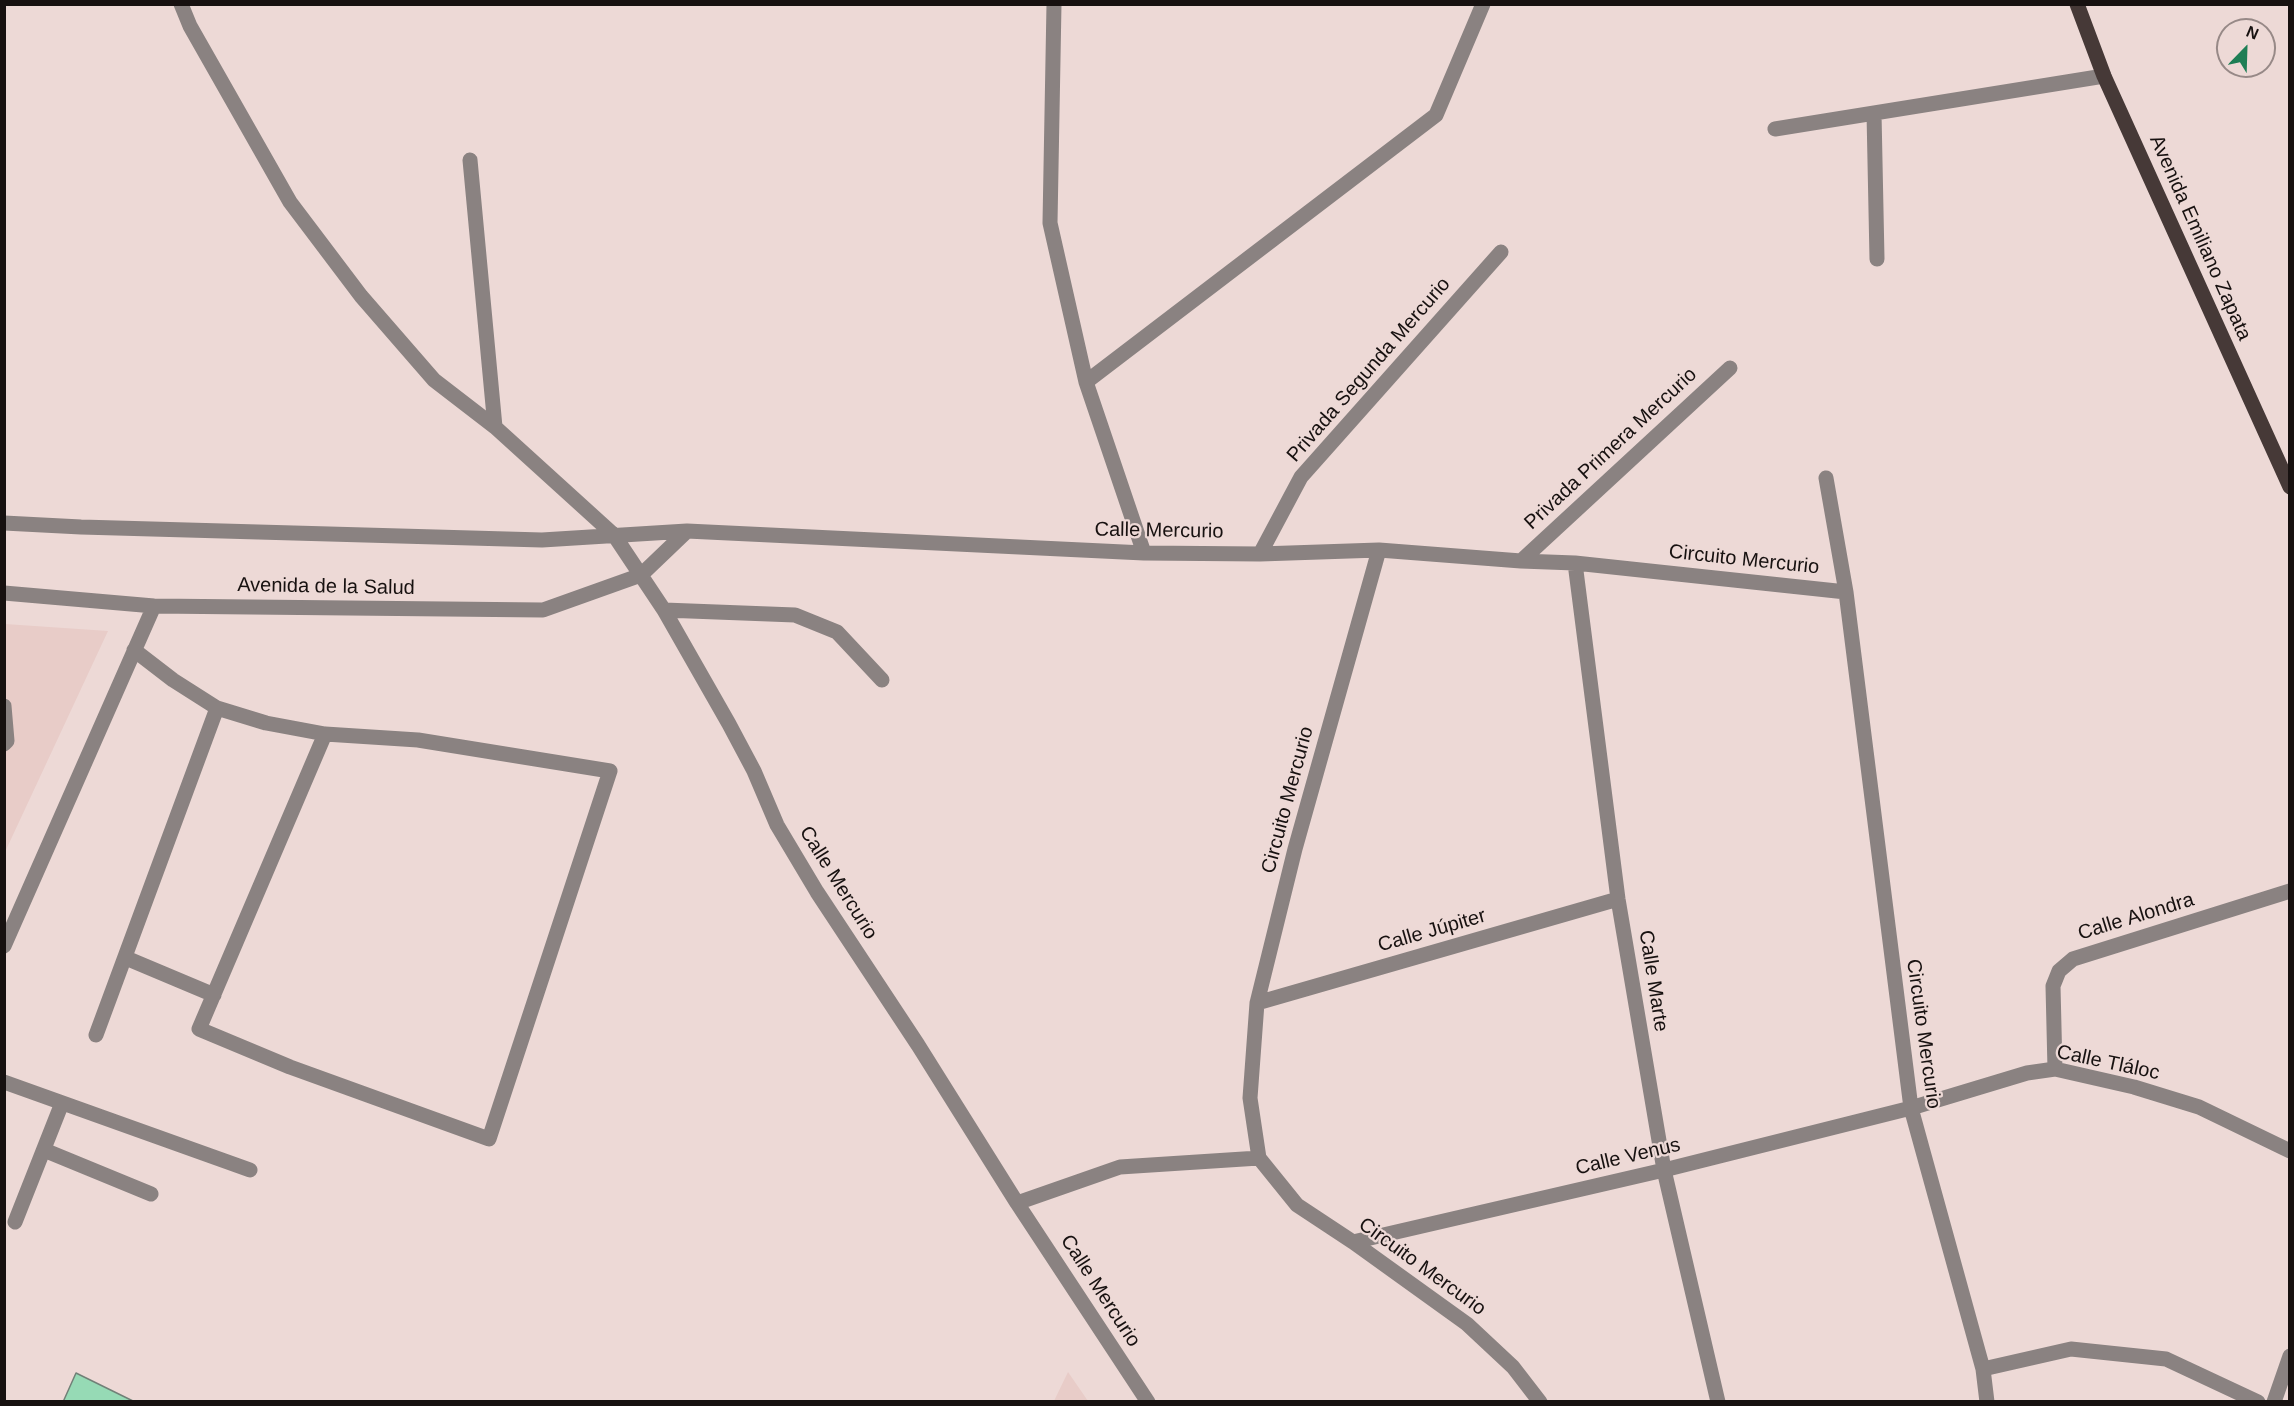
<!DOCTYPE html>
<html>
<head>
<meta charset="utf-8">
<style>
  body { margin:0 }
  #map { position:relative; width:2294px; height:1406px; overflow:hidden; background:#edd9d6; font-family:Helvetica,sans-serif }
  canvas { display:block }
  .frame { position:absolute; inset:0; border:6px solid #171110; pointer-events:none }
  .north { position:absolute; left:2216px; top:18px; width:60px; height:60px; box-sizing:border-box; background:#edd9d6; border:2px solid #978987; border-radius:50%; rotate:23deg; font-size:16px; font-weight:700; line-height:24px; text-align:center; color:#171110 }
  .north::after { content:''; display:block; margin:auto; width:21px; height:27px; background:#1e7e55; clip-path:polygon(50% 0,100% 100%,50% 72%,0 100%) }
</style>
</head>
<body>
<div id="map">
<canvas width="2294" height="1406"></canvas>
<div class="frame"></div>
<div class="north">N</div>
</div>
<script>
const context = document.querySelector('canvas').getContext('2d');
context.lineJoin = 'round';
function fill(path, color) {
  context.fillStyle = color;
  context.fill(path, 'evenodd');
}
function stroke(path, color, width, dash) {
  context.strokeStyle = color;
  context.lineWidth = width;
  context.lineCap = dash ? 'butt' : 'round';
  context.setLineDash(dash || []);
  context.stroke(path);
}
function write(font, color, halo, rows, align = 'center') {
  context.font = font + ' Helvetica,sans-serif';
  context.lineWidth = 4.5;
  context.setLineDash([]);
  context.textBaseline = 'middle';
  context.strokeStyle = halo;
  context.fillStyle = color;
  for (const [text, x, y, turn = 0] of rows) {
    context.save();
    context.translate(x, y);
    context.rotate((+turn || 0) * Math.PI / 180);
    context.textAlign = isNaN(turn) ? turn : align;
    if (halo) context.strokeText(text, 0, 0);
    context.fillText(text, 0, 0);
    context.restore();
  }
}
fill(new Path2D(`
  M5,624L108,631L5,852Z
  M1068,1372L1088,1401H1054Z`), '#e8ccc8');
const building = new Path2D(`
  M76,1373L135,1402H63Z`);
fill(building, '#96dab5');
stroke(building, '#718077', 1.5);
stroke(new Path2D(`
  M181,4L190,26L290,202L361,296L434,380L495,427L614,535L664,610L729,724L754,771L777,825L817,892L918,1045L1017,1203L1148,1402
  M1054,4L1050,223L1086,382L1144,553
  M1874,113L1877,259
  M1775,129L2104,76
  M470,160L495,427
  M1086,382L1436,115L1483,4
  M1826,478L1846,592L1911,1108L1983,1369L1987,1402
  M4,523L81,527L542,540L687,531L1144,553L1260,554L1379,550L1521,561L1575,563L1846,592
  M1379,550L1295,849L1257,1003L1250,1098L1259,1158L1297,1205L1353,1242L1467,1324L1513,1367L1540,1402
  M1260,554L1301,477L1501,252
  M1521,561L1730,368
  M1575,563L1618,899L1664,1170L1718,1402
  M4,593L154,606L543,610L641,575L687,531
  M664,610L795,615L837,632L882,680
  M134,650L173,680L217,708L266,723L325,734L418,740L610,771L489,1139L290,1067L199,1029L325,734
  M4,706L7,741L4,744
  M4,946L154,606
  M126,958L214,995
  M1257,1003L1618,899
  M96,1035L217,708
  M2055,1069L2053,986L2059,971L2073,959L2290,891
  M4,1082L250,1170
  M44,1150L151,1194
  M1017,1203L1120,1167L1259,1158
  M15,1222L62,1103
  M1353,1242L1664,1170L1911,1108L2027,1073L2055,1069L2134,1087L2199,1107L2290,1151
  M1983,1369L2071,1349L2166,1359L2258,1402
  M2274,1402L2290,1356`), '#8a8281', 15);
stroke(new Path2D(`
  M2077,4L2104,76L2290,487`), '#463937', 15);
write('20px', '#171110', '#edd9d6', [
  ["Avenida Emiliano Zapata",2200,238,66],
  ["Privada Segunda Mercurio",1369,370,-49],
  ["Privada Primera Mercurio",1611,449,-43],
  ["Calle Mercurio",1159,531,1],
  ["Circuito Mercurio",1744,560,6],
  ["Avenida de la Salud",326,587,1],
  ["Circuito Mercurio",1288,800,-75],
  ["Calle Mercurio",838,883,58],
  ["Calle Alondra",2136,917,-17],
  ["Calle Júpiter",1432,931,-16],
  ["Calle Marte",1653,981,81],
  ["Circuito Mercurio",1923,1034,82],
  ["Calle Tláloc",2108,1063,12],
  ["Calle Venus",1628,1157,-13],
  ["Circuito Mercurio",1422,1267,36],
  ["Calle Mercurio",1100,1291,57]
]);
</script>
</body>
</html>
